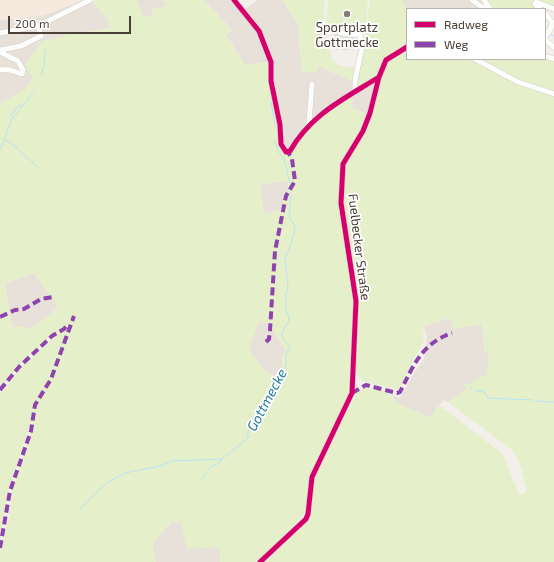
<!DOCTYPE html>
<html>
<head>
<meta charset="utf-8">
<style>
  body { margin:0 }
  #map { position:relative; width:554px; height:562px; overflow:hidden; background:#f3f0ec; font-family:"Exo 2",sans-serif }
  canvas { display:block }
  .legend { position:absolute; left:406px; top:8px; width:140px; height:52px; box-sizing:border-box; background:#fff; border:1px solid #b7b3af; margin:0; padding:5px 7px; list-style:none; font-size:12px; color:#4b4036 }
  .legend li { display:flex; align-items:center; gap:8px; height:20px }
  .legend b { width:20px; border:1px solid #b7b3af }
  .scale { position:absolute; left:8px; top:16px; width:123px; height:18px; box-sizing:border-box; border:2px solid #4b4036; border-top:0; padding-left:5px; font-size:12px; line-height:14px; white-space:nowrap; color:#4b4036; -webkit-text-stroke:3px #fff; paint-order:stroke }
</style>
</head>
<body>
<div id="map">
<canvas width="554" height="562"></canvas>
<ul class="legend">
<li><b style="height:5px;background:#d6006c"></b>Radweg</li>
<li><b style="height:5px;background:#8e44ad"></b>Weg</li>
</ul>
<div class="scale">200 m</div>
</div>
<script>
const context = document.querySelector('canvas').getContext('2d');
context.lineJoin = 'round';
function fill(path, color) {
  context.fillStyle = color;
  context.fill(path, 'evenodd');
}
function stroke(path, color, width, dash) {
  context.strokeStyle = color;
  context.lineWidth = width;
  context.lineCap = dash ? 'butt' : 'round';
  context.setLineDash(dash || []);
  context.stroke(path);
}
function write(font, color, halo, rows, align = 'center') {
  context.font = font + ' "Exo 2",sans-serif';
  context.lineWidth = 3.5;
  context.setLineDash([]);
  context.textBaseline = 'middle';
  context.strokeStyle = halo;
  context.fillStyle = color;
  for (const [text, x, y, turn = 0] of rows) {
    context.save();
    context.translate(x, y);
    context.rotate((+turn || 0) * Math.PI / 180);
    context.textAlign = isNaN(turn) ? turn : align;
    if (halo) context.strokeText(text, 0, 0);
    context.fillText(text, 0, 0);
    context.restore();
  }
}
fill(new Path2D(`
  M83,0L93,2L107,18L111,28L76,33L25,89L0,104V20L45,15Z
  M136,0H164L166,6L152,10L153,15L143,18Z
  M204,0H231L243,12L257,32L270,62L245,65L226,35L232,30Z
  M258,0H283L298,25L302,71H317L316,65L353,81L354,90L314,117L296,136L288,148L284,146L272,73L252,18L245,9Z
  M402,0H481L487,9L407,10Z
  M375,82L368,114L351,108L354,95Z
  M288,181L289,191L284,197L282,209L264,214L260,184Z
  M34,273L58,307L47,317L28,330L13,327L9,312L5,283Z
  M452,317L454,329L482,324L485,353H489L487,375L448,402L443,400L431,418L392,401L395,400L391,395L400,398L414,373L424,359L427,336L424,326Z
  M259,322L268,323L271,325L285,350L282,358V367L277,379L265,371L248,350Z
  M173,521L181,523L220,547V562H156L152,543Z`), '#e7e1d9');
fill(new Path2D(`
  M0,0H83L45,15L0,20Z`), '#f6e9de');
fill(new Path2D(`
  M95,0H136L144,18L153,15L152,10L165,6L164,0H204L232,31L226,35L245,65L270,62L276,121L285,153L330,108L354,95L351,108L368,114L386,62L407,48V59L545,58L554,61V562H265L307,522L311,512L313,477L357,392L364,388L388,392L395,400L393,401L430,418L439,405L503,454L513,480L520,495L527,491L519,461L511,449L448,402L466,389L464,385L471,383L476,384L472,381L486,375L489,353H485L482,324L454,329L450,317L424,326L425,330H422L424,340L399,390L363,381L358,375L352,376C348,412 323,441 310,475C305,487 309,502 304,514L259,562H220V547L187,549L181,523L173,521L152,543L156,562H0V553L9,518L12,491L34,424L31,423L8,491L0,541V393L4,391L20,368L56,336H50L18,366L0,389V104L25,89L33,78L25,65L42,41L76,33L111,28L107,18L93,2ZM288,181L289,191L284,197L281,209L264,214L260,184ZM34,273L58,307L47,317L28,330L23,326L13,327L9,312L5,283ZM259,322L268,323L270,325L285,350C281,360 282,369 277,379L265,371L249,350Z
  M283,0H325L323,30L332,59L338,65L351,68L354,66L355,69L353,81L316,65L317,72H302L298,25Z
  M328,0H368L365,31L326,29Z
  M370,0H402L407,10V45L390,54L380,67L376,75L359,87L357,81L365,46L363,44L365,36Z
  M486,0H554V7L536,0L532,2L538,9H492Z`), '#e5efca');
fill(new Path2D(`
  M334,32L338,31L363,33L361,37H359L357,46H353L352,49L348,50L334,49Z`), '#e5e1dd');
stroke(new Path2D(`
  M506,7L507,9
  M551,35L554,36
  M41,75L44,66L45,49
  M271,102L275,126
  M11,116L17,107L22,105
  M5,140L18,148
  M275,141L278,151L284,159L290,184
  M0,150L12,119L34,92
  M20,151L38,167
  M469,386L472,389
  M476,391H484L488,398L532,400
  M536,401L554,402
  M202,478L213,465L218,464L222,459
  M80,509L106,483L125,473L160,466L172,461L222,459L248,438C246,423 263,406 271,395C277,386 284,375 286,364C287,356 283,357 290,347L282,337V332L288,323L289,318L286,309V293L288,287L285,258L290,247L294,233L295,227L289,216L291,196`), '#b9e4f4', 1);
const minor = new Path2D(`
  M234,0L259,31L271,62V81L280,125L281,144L286,152L290,151C311,114 344,99 379,77
  M472,0L485,9
  M484,0L490,9
  M540,9L535,4L536,2L554,9
  M545,13L552,22L551,28L545,37
  M0,33L38,26L90,0
  M340,33L360,35L362,48L355,80V92
  M545,40L554,47
  M0,50L21,46L41,36L38,26
  M0,52L18,61L23,70L22,74C14,72 9,68 0,70
  M545,56L554,59
  M475,59L518,82L554,94
  M309,123L312,84
  M260,562L306,519L308,514L312,477L352,393L356,301L341,203L343,164L363,131L370,113L379,77L386,60L407,47`);
stroke(minor, '#d1cec9', 6);
stroke(minor, '#fdfdfc', 5);
stroke(new Path2D(`
  M0,317L15,310L24,309L41,299L53,297
  M266,342L269,339L270,330L275,251L286,196L295,181L292,159L288,152
  M0,390L19,367L52,336L64,329L68,324
  M352,393L366,385L397,393L400,392C414,365 421,344 452,333
  M0,548L10,491L31,431L35,405L51,379L74,316`), '#8e44ad', 4, [8, 4]);
stroke(new Path2D(`
  M234,0L259,31L271,62V81L280,125L281,144L286,152L290,151C311,114 344,99 379,77
  M260,562L306,519L308,514L312,477L352,393L356,301L341,203L343,164L363,131L370,113L379,77L386,60L407,47`), '#d6006c', 5);
for (const [x, y, r, color] of [
  [347,14,4,"#867e76"]
]) {
  const dot = new Path2D();
  dot.arc(x, y, r, 0, 2 * Math.PI);
  context.fillStyle = color;
  context.fill(dot);
  stroke(dot, '#fff', 1.5);
}
write('13px', '#4b4036', '#fff', [
  ["Sportplatz",347,28],
  ["Gottmecke",347,43]
]);
write('13px', '#4b4036', '#fff', [
  ["Fuelbecker Straße",359,247,83]
]);
write('italic 14px', '#1f7a9f', '#fff', [
  ["Gottmecke",267,400,-62]
]);
</script>
</body>
</html>
